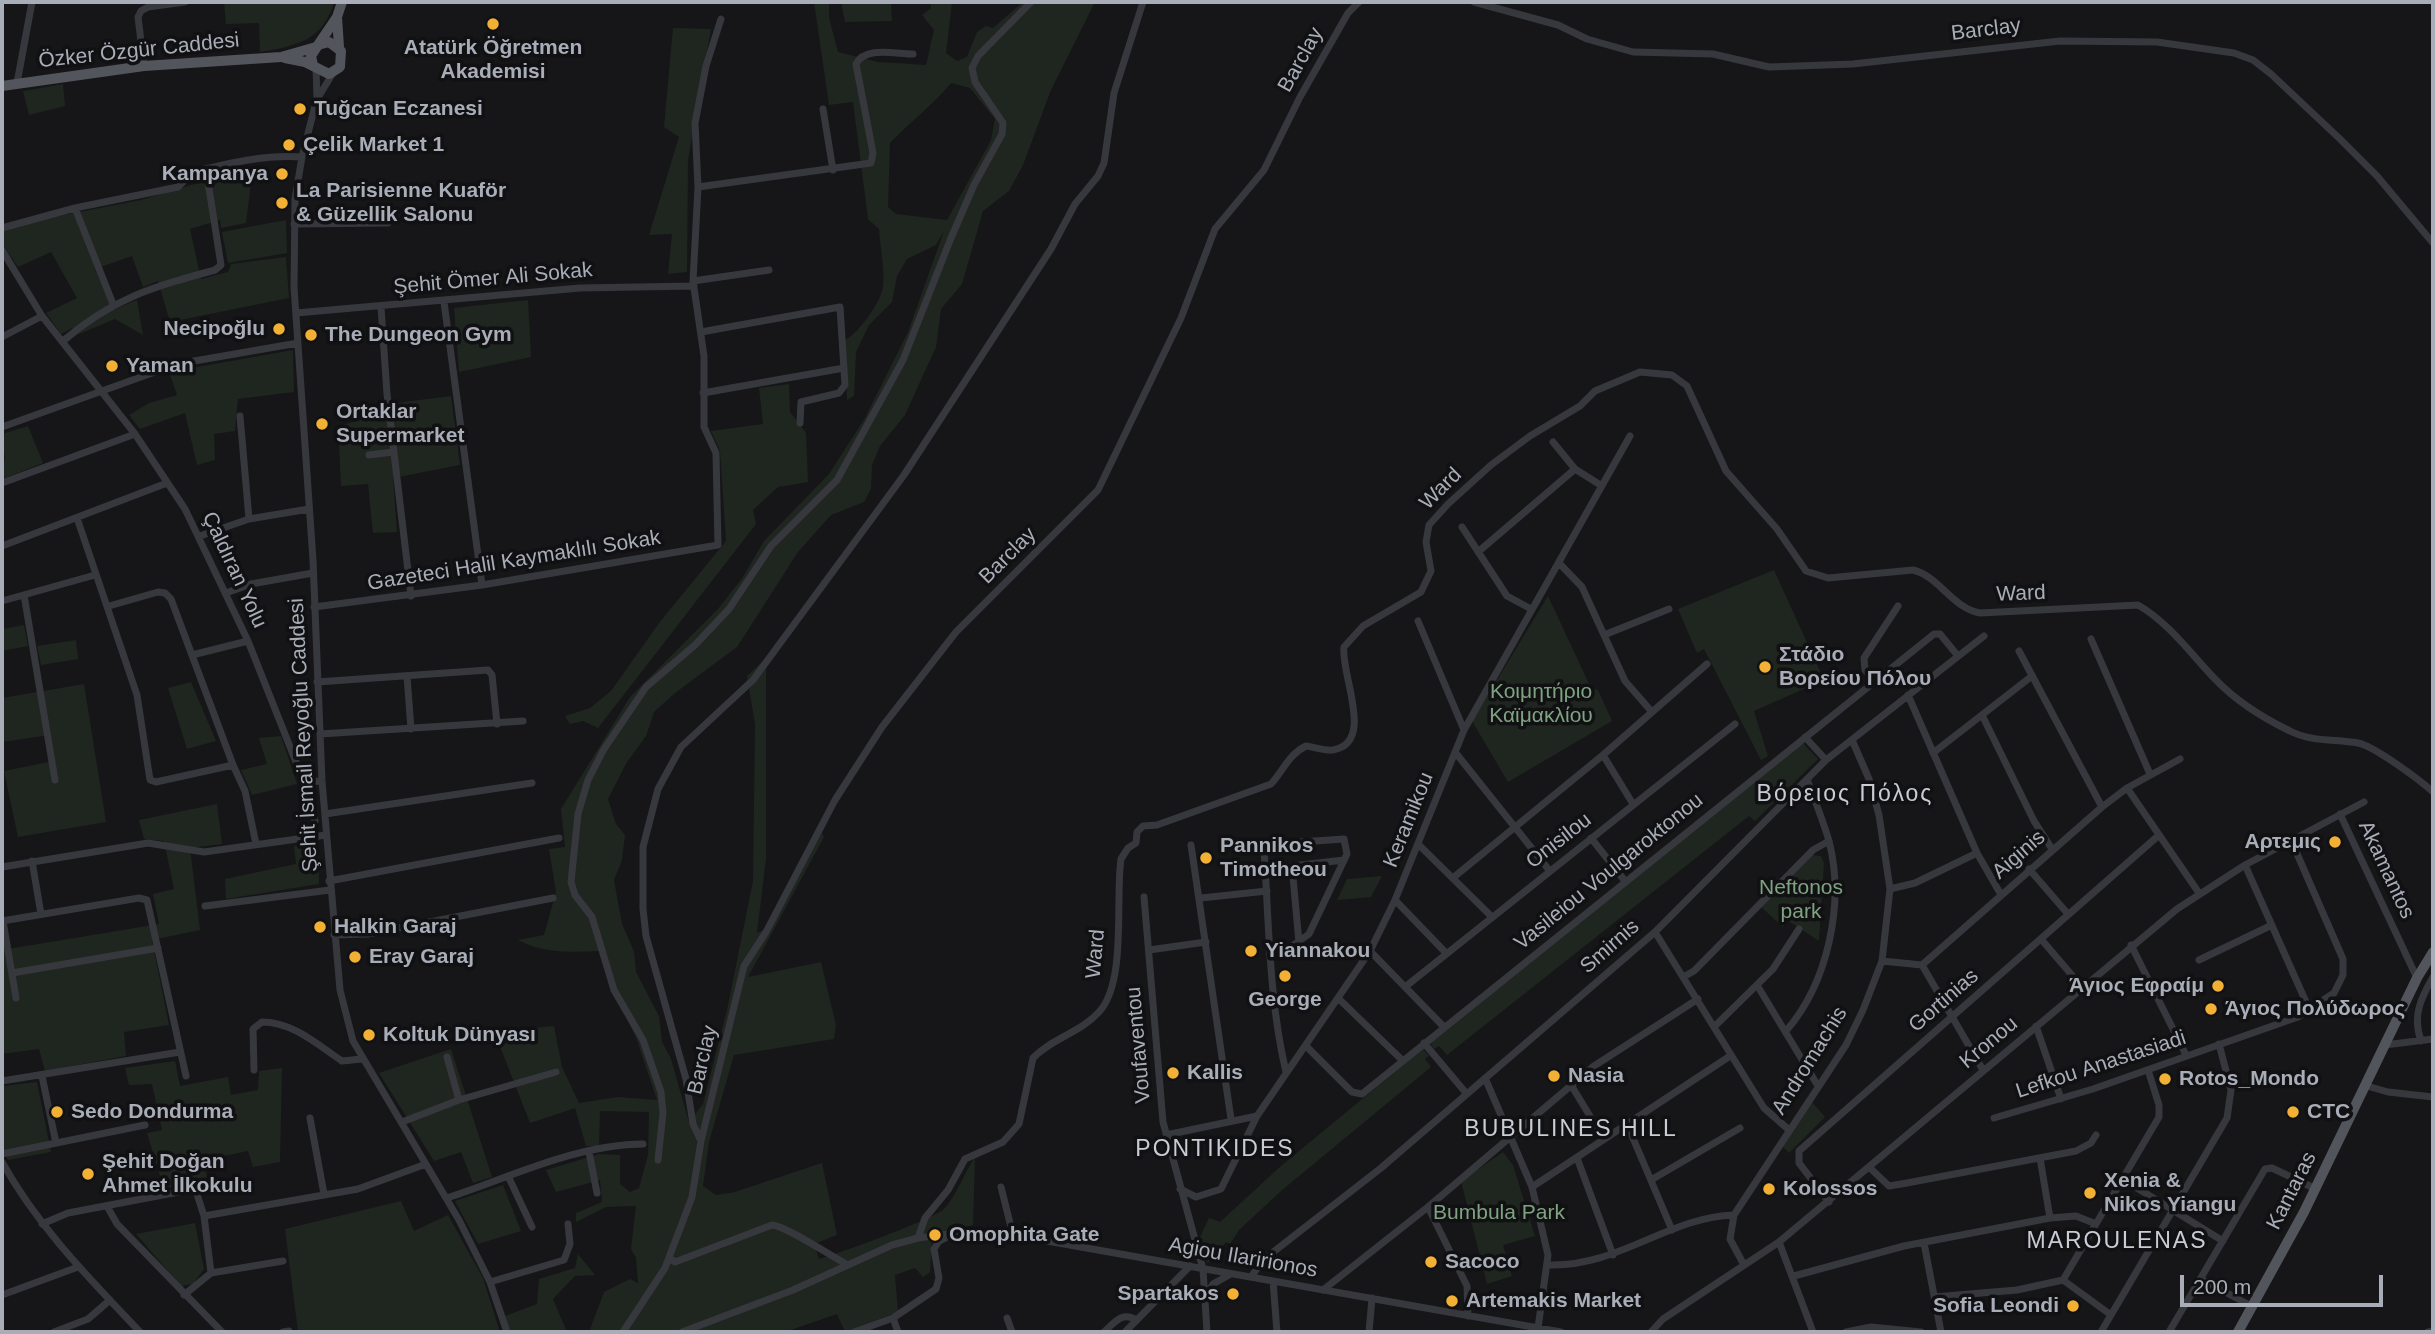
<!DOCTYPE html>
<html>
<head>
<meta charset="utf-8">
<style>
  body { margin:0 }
  #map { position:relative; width:2435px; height:1334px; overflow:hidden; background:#161618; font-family:Arial,sans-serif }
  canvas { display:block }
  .frame { position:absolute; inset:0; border:4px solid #a8adb8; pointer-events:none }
  .scale { position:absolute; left:2180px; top:1275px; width:203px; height:32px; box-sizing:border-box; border:4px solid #a8adb8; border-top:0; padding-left:9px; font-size:21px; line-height:24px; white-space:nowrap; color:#a8adb8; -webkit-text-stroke:5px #111113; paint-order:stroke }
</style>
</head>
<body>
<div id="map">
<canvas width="2435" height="1334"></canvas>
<div class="frame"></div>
<div class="scale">200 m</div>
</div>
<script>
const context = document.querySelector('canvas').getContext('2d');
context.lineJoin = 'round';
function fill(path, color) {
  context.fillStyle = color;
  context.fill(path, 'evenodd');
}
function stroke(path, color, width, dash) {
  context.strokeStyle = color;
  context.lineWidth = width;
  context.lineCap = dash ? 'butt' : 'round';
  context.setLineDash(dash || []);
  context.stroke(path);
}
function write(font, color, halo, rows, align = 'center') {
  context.font = font + ' Arial,sans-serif';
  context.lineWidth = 7;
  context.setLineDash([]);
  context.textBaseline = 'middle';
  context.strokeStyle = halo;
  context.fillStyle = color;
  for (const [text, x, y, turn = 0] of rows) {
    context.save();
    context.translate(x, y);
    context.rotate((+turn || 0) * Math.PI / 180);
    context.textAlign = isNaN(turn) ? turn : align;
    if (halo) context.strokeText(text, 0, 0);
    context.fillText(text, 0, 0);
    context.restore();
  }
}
fill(new Path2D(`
  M224,2H334C323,41 296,46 260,52L259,23L226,24Z
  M814,2H829V18L838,52L878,62L926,65L934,30L922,15L931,8L930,2H952L946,53L957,61L967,57L977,32L986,26L993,28L1023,2H1095L1051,90L1023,165L1009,191L983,211L962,284L941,309L936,347L905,415L880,446L872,465L871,489L864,502L831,515L798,552L737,647L675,693L654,712L646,736L627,762L608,799L616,824L625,835L622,860L614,880L622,924L634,951L636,972L659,1016L662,1042L671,1059L689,1122L703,1104L727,1010L753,881L755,724L747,676L766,658V859L757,933L764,930L818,825L824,837L748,977L821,962L836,1025L834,1039L734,1055L709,1142L703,1186L716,1195L735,1192L822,1163L837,1235L814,1244L819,1259C835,1255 936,1218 944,1209C957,1195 964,1173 975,1157L973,1225L932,1238L930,1272L923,1277L915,1268L895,1275L898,1312L845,1332L837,1314L785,1332H589L604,1292L630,1279L638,1283L636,1258L631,1249L636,1206L606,1207L576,1222V1213L602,1202L600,1180L556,1192L546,1170L599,1154L620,1155V1184L630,1192L639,1188L648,1155L649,1112L600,1111L599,1146H586L575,1108L530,1123L494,1031L554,1026L562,1067L579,1103L618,1097L657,1100L636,1037L616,998L600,951C571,952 544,954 518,940L544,935L556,892L549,849L565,847L561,809L630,697L718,609L743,577L764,541L829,474L865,418L908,332L944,231L936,245L907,259L897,276L892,302L869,325L856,352L854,396L847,400L845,340C858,334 882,301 883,286C885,268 880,247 879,229L868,219L853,102L829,105ZM951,83L970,88L995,119L991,140L947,220L896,214L888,207L890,143C910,122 933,105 951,83Z
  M841,2H891L892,21L845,22Z
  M673,28L711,29L688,160L687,272L668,274L672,234L649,235L679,137L664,127Z
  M63,84L65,106L29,115L23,91Z
  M253,167L246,223L221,228L220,220L190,229L201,279L228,272L231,264L286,257L289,298L170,322L158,281L143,287L132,256L95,269L113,310L137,300L143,335L115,319L79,334L72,328L61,334L46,313L77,298L51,252L18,267L2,244V227L141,200L198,183L214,171Z
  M286,220L287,253L228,263L222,232Z
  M528,300L531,357L459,372L454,308Z
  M293,350L294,392L238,399L235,431L214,434L215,460L197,465L185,413L140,429L129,415L149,403L177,395L169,372Z
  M789,384L790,412L806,433L808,482L778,487L753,510L756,524L598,728L583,721L570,724L565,716L590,708L611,691L659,623L726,541L720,451L711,431L763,424L759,388Z
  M451,396L460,465L393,478L397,532L373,533L368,484L341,486L338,426L357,421V408Z
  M28,426L43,463L2,479V462L5,460L2,434Z
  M1774,570L1824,680L1754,711L1768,756L1761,760L1704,649L1697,653L1678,609Z
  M1548,596L1591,688L1598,690L1612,721L1508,782L1472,721Z
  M24,625L28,646L2,651V629Z
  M76,640L78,659L41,665L37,646Z
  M191,682L216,741L187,749L168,688Z
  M84,684L106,822L18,837L4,771L54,761L50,735L2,742V698Z
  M281,736L297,784L252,795L241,770L267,764L259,738Z
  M1802,742L1818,759L1755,821L1749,816L1447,1055L1439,1046L1434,1049L1429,1042Z
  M217,804L222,844L190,848L200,930L152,940L169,1025L124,1032L126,1056L45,1071L39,1049L2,1054V950L159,924L153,894L174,889L164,841L144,839L139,820Z
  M318,843L319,884L226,899L225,879L296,864L294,846Z
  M1812,855L1821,856L1824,863L1819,941L1787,920L1783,927L1761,907Z
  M1382,876L1371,897L1337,900L1347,879Z
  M451,1049L492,1177L473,1183L461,1152L434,1161L379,1073Z
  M1423,1049L1429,1056L1425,1059L1431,1067L1281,1191L1239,1230L1230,1244L1226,1242L1208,1263L1206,1261L1200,1237L1209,1218L1220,1222L1282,1165Z
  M175,1061L180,1086L228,1077L231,1095L258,1090L259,1071L282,1068L280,1162L253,1167L248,1151L204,1160L207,1179L164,1189L147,1133L162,1130L152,1084L129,1085L125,1068Z
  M2,1081L3,1086L37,1082L51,1152L8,1160L2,1146Z
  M1812,1102L1825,1117L1789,1153L1781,1145Z
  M1503,1152L1513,1165L1535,1236L1503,1245L1512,1276L1487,1284L1461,1181Z
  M503,1185L521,1231L478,1244L455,1201Z
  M401,1201L414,1231L448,1215L483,1278L500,1332H298L285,1229Z
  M195,1223L204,1269L193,1284L181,1286L136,1234Z
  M578,1254L595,1275L575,1276L553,1299L567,1332H510L505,1316L537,1304L539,1279L575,1268Z`), '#1e261f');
stroke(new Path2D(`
  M1474,2L1558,25L1587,39L1633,52L1713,54L1769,67L1853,64L2060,41L2157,42L2234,53L2253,60L2271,74L2340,139L2377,176L2433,243
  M144,66L138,17L141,11L148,7L185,2
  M316,69L317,98L302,157L295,199L294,287L313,560L322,781L340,990L353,1041L459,1220L490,1282L507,1332
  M17,83L32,2
  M319,96L333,73
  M823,109L833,170
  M698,187L871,163L873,153L856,64C865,46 895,54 913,54
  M75,208L113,304
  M294,224L388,223
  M2,228L75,208L178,187L184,181V174C223,165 262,154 302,157
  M2,250L42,316L135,434L185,509L248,641L304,782L322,781
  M693,281L769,270
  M444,302L482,585
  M381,307L387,394L411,596
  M296,313L580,288L694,286
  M701,332L840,307L845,385L839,393L801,402L800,423
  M2,337L42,316
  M63,341C113,298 153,287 215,270L221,265L206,169
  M703,393L844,368
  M240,416L249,519
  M2,427L177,364L298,343
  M1553,442L1575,469L1602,486
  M369,455L393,452
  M2,483L135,434
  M77,518L137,695L150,780L156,782L233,765
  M1462,527L1507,596L1531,609
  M200,536L249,519L309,509
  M2,546L167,483
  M1478,552L1575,469
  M1559,563L1582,587L1625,681L1652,712
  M226,593L251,584L313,573
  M24,595L55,780
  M2,601L95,575
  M109,606L158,592L165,593L171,599L233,765L245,791L256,844
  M314,607L482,585L718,545L716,453L704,427V356L693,281L698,187L695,123L706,66L721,19
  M1418,621L1464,730
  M1604,635L1669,609
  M2091,639L2150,774
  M2019,651L2102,807
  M192,655L248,641
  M407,676L411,729
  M317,682L488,670L492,675L497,724
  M1874,682L1865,670L1864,658L1898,606
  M1908,695L1977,853L2000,893
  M1982,715L2034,821L2052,849
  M320,734L523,721
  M1805,737L1826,760
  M1455,752L1549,870
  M1933,753L2032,676
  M1603,755L1633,804
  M304,782L315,821
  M2127,788L2199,893
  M325,814L532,783
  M2340,814L2417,978
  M1591,838L1625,881
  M1418,844L1491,916
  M1191,845L1231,1119
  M32,861L41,914
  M2245,865L2310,1011
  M2,867L148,843L204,852L326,835
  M2029,869L2068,914
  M1454,877L1603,755L1707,664
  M329,881L559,838
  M1890,889L1915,883L1977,853
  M1144,897L1163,1122L1203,1269L1207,1332
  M1201,898L1267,891
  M1395,900L1446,953
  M205,906L330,890
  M2,921L139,898L147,900L186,1076
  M3,921L16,998
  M1655,932L1764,1108L1788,1129
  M334,935L368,934L553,898
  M2041,939L2082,987
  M1299,943L1292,866L1344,860
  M2131,945L2186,1055
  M1271,949L1292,946L1309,934L1347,854L1344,839L1270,844L1264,850C1269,923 1269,1001 1286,1072
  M1149,950L1206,942
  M1370,951L1443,1026
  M2199,960L2272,925
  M1882,961L1922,965L2102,807L2127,788L2180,759
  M1922,965L1983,1070
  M12,973L158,948
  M1685,976L1694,971L1813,850L1829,841
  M1757,985L1818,1086
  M1405,987L1735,724
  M1339,999L1402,1060
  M2036,1026L2061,1099
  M1714,1027L1773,969L1799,929
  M1786,1031C1828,983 1845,903 1829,841C1823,820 1814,799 1807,779
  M2421,1041C2412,1016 2421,998 2433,977
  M1424,1043L1466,1093
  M2385,1045L2433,1039
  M1306,1046L1352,1092L1362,1094L1934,634H1940L1958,656
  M447,1057L459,1100
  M254,1070L253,1029L262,1022C293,1022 318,1045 342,1061L362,1059
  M42,1076L56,1143
  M1485,1078L1532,1187L1548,1255L1538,1328
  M2,1081L180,1052
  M1571,1085L1604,1139
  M2367,1086L2388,1092L2433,1097
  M310,1118L324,1194
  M1994,1118L2093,1089L2298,1017L2334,993L2343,975V959L2291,840
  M402,1122L459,1100L556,1072
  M1627,1124L1672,1230
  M1166,1135L1257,1116
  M701,1141L693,1124L686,1079L646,936L643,909V847L658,789L681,747L753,680L904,475L1051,249L1075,204L1098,176L1104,163L1114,93L1143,2
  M589,1152L597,1193
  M2,1154L145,1125
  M1577,1158L1613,1255
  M2040,1158L2050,1218
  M658,1160L663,1113L661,1092L643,1040L614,990L592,917L575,895L571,882L578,814L588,780L604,749L646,687L695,645L729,609L771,546L837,480L903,360L951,238L974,185L1002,134L1003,123L975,82L972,68L978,56L1031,2
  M2,1162C38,1227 89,1278 140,1332
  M1870,1168L1889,1186L1907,1183L2076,1151L2091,1143L2096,1135
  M509,1178L532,1227
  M1651,1180L1740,1128
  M2124,1180L2223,1241
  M1001,1187L1013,1235
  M1532,1187L1730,1056
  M1180,1189L1196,1197L1221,1189L1257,1116L1370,951L1395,900L1464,730L1630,436
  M447,1198C509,1178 577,1144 643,1144
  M1829,1202L1799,1163V1151L2158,836
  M107,1206L117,1224L222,1332
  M1428,1207L1467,1286L1468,1316
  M204,1216L358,1189L426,1164
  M42,1224L68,1213L189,1190L196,1191L204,1216L211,1273
  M918,1238L957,1233L1013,1235L1561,1332
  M1779,1242L1813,1332
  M1924,1243L1941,1332
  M669,1258L675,1262L772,1225C784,1225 831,1256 846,1264
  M1549,1265C1619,1267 1668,1217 1734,1215
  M1744,1265L1730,1239L1734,1215L1846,1045L1863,1010L1882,961L1890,889L1879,815L1869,779L1852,740
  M1794,1276L1904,1246L2050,1218L2076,1216L2096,1224
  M1251,1277L1263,1260L1381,1168L1655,932L1826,760L1984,636
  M2201,1279L2253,1307
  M2063,1280L2111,1315
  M1273,1281L1277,1332
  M490,1282L564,1260L570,1244L568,1224
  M1323,1290L1428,1207L1594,1066L1698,999
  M2,1295L78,1267
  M184,1295L211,1273L283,1261
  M1205,1297L1213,1284L1229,1275
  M1934,1297L2017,1290L2063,1280L2159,1117V1105L2148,1070
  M893,1318L898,1332
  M1007,1318L1012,1332
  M54,1332L88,1319L110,1300
  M283,1332L289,1331
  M623,1332L665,1268L692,1197L701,1141L744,966L766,932L835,800L882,727L956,632L1098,490L1181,318L1215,229L1264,170L1300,97L1348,13L1359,2
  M682,1332L793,1290L892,1245L918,1238L925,1218L948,1190L965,1159L1003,1142L1019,1124L1033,1058C1052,1038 1080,1033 1099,1012C1127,982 1115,899 1121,859L1128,848L1136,843L1137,832L1143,826L1157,825L1271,784C1283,771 1289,754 1306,746C1314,747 1325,751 1333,750C1376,743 1340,673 1344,647L1363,626L1421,592L1431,571L1426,542L1429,525L1448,504L1491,465L1530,436L1580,406L1595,391L1640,372L1672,375L1687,386L1726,471L1777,529L1806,571L1828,578L1913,570C1939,576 1952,608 1980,613L2138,605C2168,622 2191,654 2215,679C2236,701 2263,718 2290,731C2311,742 2335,739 2358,743C2374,746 2420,780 2433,792
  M854,1332L893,1318L936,1289L939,1278L934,1249L939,1241L953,1234
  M1104,1332C1115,1322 1122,1311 1137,1320
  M1125,1332L1190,1266
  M1369,1332L1372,1298
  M1651,1332L1663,1319L1779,1242L2177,909L2245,865L2364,802
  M1846,1332L1871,1327L1921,1332
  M2101,1332L2227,1118L2231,1090L2219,1044
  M2169,1332L2265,1169L2272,1168L2316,1189
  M2428,1332L2433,1331`), '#37383d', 7);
stroke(new Path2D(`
  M318,45L337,17
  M339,47L337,17L342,2
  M285,58L305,62L329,74L340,67L341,51L329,42L318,45L311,56L313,65
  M2,86L144,66L281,57L316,47
  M2238,1332L2304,1212L2417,978L2433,952`), '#53555c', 10);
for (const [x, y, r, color] of [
  [493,24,7,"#f2b134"],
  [300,109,7,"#f2b134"],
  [289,145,7,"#f2b134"],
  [282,174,7,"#f2b134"],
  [282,203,7,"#f2b134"],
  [279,329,7,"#f2b134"],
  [311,335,7,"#f2b134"],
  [112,366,7,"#f2b134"],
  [322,424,7,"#f2b134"],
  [1765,667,7,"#f2b134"],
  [2335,842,7,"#f2b134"],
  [1206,858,7,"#f2b134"],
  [320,927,7,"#f2b134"],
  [1251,951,7,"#f2b134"],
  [355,957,7,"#f2b134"],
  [1285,976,7,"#f2b134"],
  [2218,986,7,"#f2b134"],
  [2211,1009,7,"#f2b134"],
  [369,1035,7,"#f2b134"],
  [1173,1073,7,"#f2b134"],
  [1554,1076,7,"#f2b134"],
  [2165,1079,7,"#f2b134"],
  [57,1112,7,"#f2b134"],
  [2293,1112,7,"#f2b134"],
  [88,1174,7,"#f2b134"],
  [1769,1189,7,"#f2b134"],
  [2090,1193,7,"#f2b134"],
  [935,1235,7,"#f2b134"],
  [1431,1262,7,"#f2b134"],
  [1233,1294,7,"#f2b134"],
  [1452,1301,7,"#f2b134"],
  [2073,1306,7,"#f2b134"]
]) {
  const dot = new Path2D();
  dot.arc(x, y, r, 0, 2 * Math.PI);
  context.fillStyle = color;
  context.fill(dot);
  stroke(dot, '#111113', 2.5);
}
write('21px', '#a8adb8', '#111113', [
  ["Barclay",1986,30,-7],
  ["Özker Özgür Caddesi",139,51,-6],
  ["Barclay",1301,60,-61],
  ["Şehit Ömer Ali Sokak",493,279,-5],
  ["Ward",1441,489,-45],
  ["Barclay",1008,556,-45],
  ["Gazeteci Halil Kaymaklılı Sokak",514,561,-9],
  ["Çaldıran Yolu",234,570,65],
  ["Ward",2021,594,-2],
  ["Şehit İsmail Reyoğlu Caddesi",304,735,-93],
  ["Keramikou",1409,820,-68],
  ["Onisilou",1559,841,-38],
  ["Aiginis",2019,855,-41],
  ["Akamantos",2386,870,65],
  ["Vasileiou Voulgaroktonou",1609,872,-39],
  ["Smirnis",1610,947,-41],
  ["Ward",1096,954,-85],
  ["Gortinias",1944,1001,-41],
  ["Kronou",1989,1043,-40],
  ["Voufaventou",1139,1045,-95],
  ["Barclay",703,1060,-77],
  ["Andromachis",1810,1061,-58],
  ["Lefkou Anastasiadi",2101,1065,-18],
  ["Kantaras",2292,1191,-63],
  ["Agiou Ilaririonos",1243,1258,10]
]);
write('bold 21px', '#a8adb8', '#111113', [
  ["Atatürk Öğretmen",493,48,"center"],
  ["Akademisi",493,72,"center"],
  ["Tuğcan Eczanesi",314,109],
  ["Çelik Market 1",303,145],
  ["Kampanya",268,174,"right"],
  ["La Parisienne Kuaför",296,191],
  ["& Güzellik Salonu",296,215],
  ["Necipoğlu",265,329,"right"],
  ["The Dungeon Gym",325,335],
  ["Yaman",126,366],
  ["Ortaklar",336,412],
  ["Supermarket",336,436],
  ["Στάδιο",1779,655],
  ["Βορείου Πόλου",1779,679],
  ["Αρτεμις",2321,842,"right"],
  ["Pannikos",1220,846],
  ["Timotheou",1220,870],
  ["Halkin Garaj",334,927],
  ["Yiannakou",1265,951],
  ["Eray Garaj",369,957],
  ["Άγιος Εφραίμ",2204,986,"right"],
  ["George",1285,1000,"center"],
  ["Άγιος Πολύδωρος",2225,1009],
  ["Koltuk Dünyası",383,1035],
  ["Kallis",1187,1073],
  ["Nasia",1568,1076],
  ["Rotos_Mondo",2179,1079],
  ["Sedo Dondurma",71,1112],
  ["CTC",2307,1112],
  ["Şehit Doğan",102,1162],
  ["Ahmet İlkokulu",102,1186],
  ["Xenia &",2104,1181],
  ["Nikos Yiangu",2104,1205],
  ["Kolossos",1783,1189],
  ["Omophita Gate",949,1235],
  ["Sacoco",1445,1262],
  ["Spartakos",1219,1294,"right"],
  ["Artemakis Market",1466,1301],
  ["Sofia Leondi",2059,1306,"right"]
], 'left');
write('21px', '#7fa381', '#111113', [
  ["Κοιμητήριο",1541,692],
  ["Καϊμακλίου",1541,716],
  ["Neftonos",1801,888],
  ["park",1801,912],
  ["Bumbula Park",1499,1213]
]);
context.letterSpacing = '2px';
write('23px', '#c9ccd4', '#111113', [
  ["Βόρειος Πόλος",1845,795],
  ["BUBULINES HILL",1571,1130],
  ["PONTIKIDES",1215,1150],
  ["MAROULENAS",2117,1242]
]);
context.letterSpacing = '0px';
</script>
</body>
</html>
